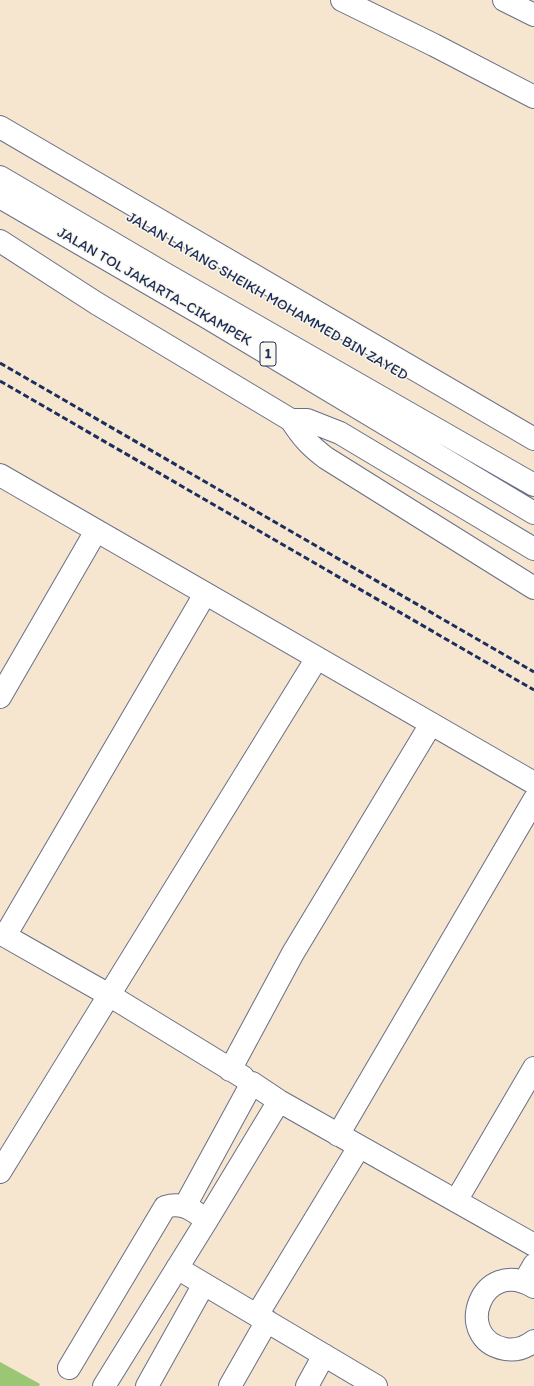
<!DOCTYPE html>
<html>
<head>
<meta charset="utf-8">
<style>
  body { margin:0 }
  canvas { display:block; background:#f6e5cf }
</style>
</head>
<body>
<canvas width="534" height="1386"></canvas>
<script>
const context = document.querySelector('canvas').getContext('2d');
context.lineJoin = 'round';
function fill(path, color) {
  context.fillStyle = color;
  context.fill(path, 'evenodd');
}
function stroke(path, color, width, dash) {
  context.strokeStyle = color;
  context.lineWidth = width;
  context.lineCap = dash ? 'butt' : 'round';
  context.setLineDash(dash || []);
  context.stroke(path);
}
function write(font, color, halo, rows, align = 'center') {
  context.font = font + ' Itim,sans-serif';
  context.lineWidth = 3;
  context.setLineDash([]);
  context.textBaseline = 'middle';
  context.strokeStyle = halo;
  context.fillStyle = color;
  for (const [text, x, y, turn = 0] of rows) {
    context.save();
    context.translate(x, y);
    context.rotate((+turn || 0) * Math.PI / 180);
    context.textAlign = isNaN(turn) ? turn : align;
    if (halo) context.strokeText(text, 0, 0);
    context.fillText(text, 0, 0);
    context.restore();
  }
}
fill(new Path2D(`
  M0,1362L40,1384L39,1386H0Z`), '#9bc673');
const minor = new Path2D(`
  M504,0L534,15
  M0,475L534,783
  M0,697L96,531
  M0,933L109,995L243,1077
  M5,936L205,594
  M230,1070L293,953L431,724
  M338,1135L534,800
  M0,1172L317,658
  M456,1201L534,1068
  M185,1206L252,1083L279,1101L534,1245
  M177,1268L376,1386
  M524,1282L534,1265
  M534,1287C481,1255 452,1339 505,1349C516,1351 525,1348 534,1341
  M257,1315L359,1147
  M69,1368L165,1207C178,1203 187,1206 198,1214
  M104,1386L207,1220L279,1101
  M147,1386L204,1284
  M230,1386L267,1321
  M307,1386L324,1355`);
const highway = new Path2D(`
  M342,0L434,45L534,97
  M0,127L534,439
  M0,177L167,275L534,485
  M0,197L205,316L534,513
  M0,241L96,303L291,420H307L340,433L534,549
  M291,420C302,437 310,446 326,458L534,588`);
stroke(minor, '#686f86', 24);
stroke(highway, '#686f86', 24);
stroke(minor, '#fff', 22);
stroke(highway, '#fff', 22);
stroke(new Path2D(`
  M0,363L534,672
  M0,381L534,690`), '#1b2f5e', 3, [6, 3]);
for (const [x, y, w] of [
  [268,354,16]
]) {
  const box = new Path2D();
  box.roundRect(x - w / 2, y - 12, w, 24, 3);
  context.fillStyle = '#fbf7ec';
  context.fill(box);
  stroke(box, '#1b2f5e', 1);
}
write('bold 14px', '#1b2f5e', null, [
  ["1",268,354]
]);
write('15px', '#1b2f5e', '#fbf7ec', [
  ["JALAN TOL JAKARTA–CIKAMPEK",154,287,30],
  ["JALAN LAYANG SHEIKH MOHAMMED BIN ZAYED",267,297,30]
]);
</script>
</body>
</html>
